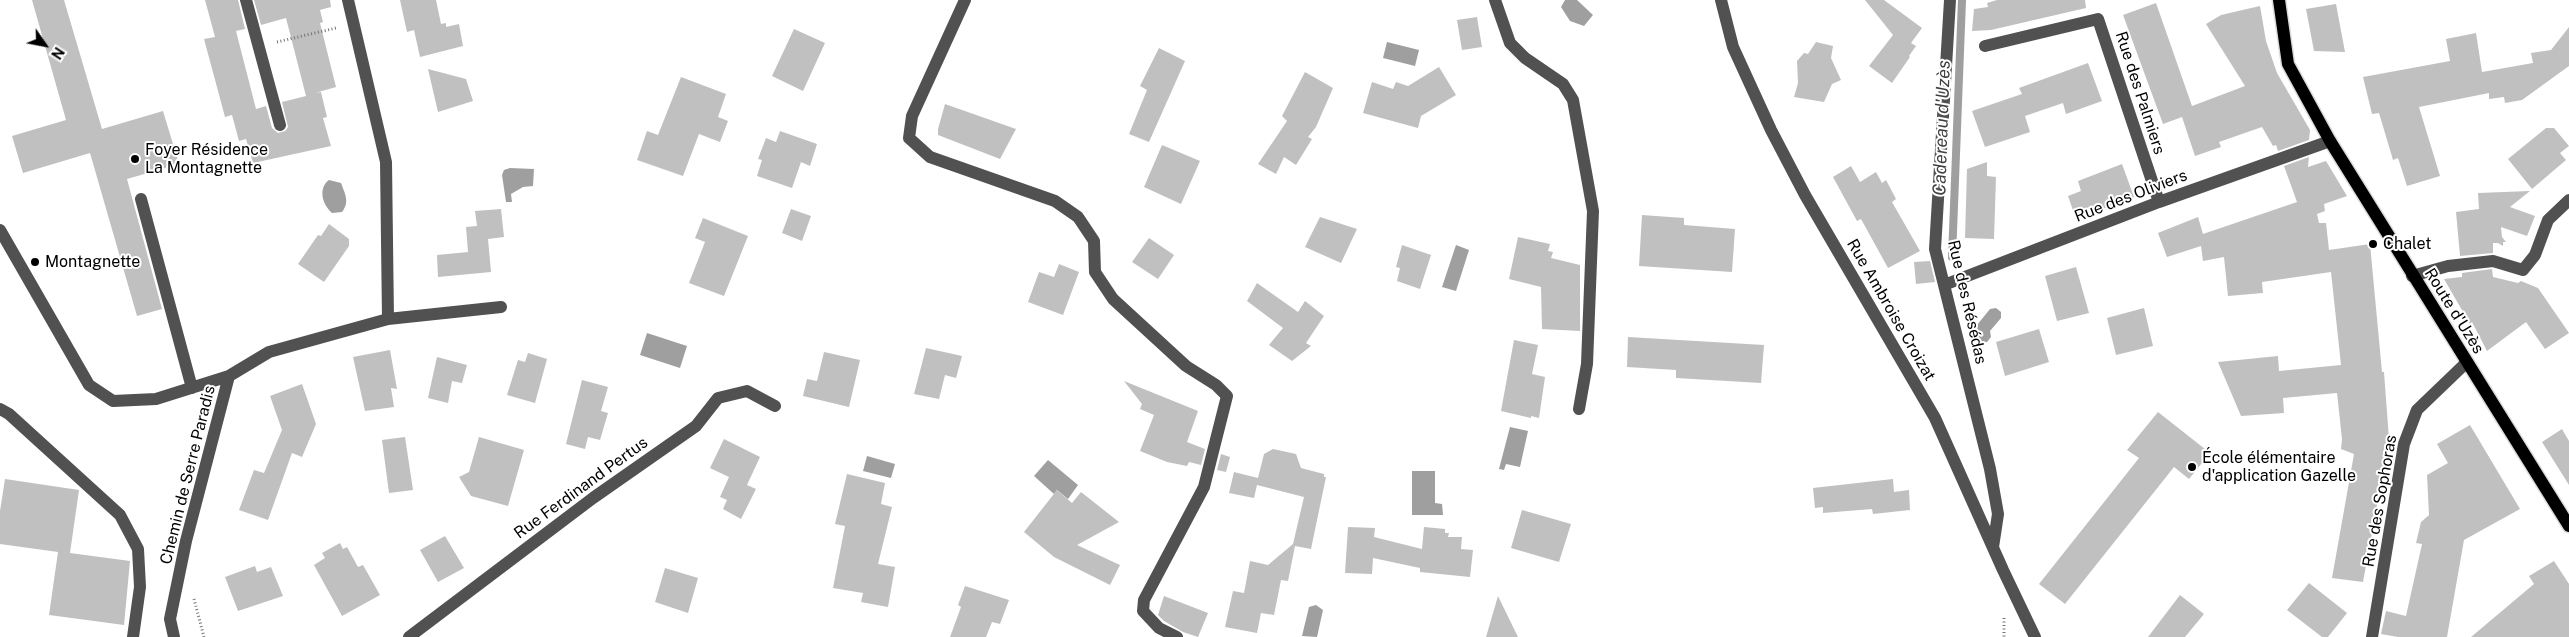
<!DOCTYPE html>
<html>
<head>
<meta charset="utf-8">
<style>
  body { margin:0 }
  #map { position:relative; width:2569px; height:637px; overflow:hidden; background:#fff; font-family:"Public Sans",sans-serif }
  canvas { display:block }
  .north { position:absolute; left:20px; top:20px; width:50px; height:50px; -webkit-text-stroke:4px #fff; paint-order:stroke; rotate:123deg; font-size:14px; font-weight:700; line-height:20px; text-align:center; color:#000 }
  .north::after { content:''; display:block; margin:auto; width:18px; height:22px; background:#000; clip-path:polygon(50% 0,100% 100%,50% 72%,0 100%) }
</style>
</head>
<body>
<div id="map">
<canvas width="2569" height="637"></canvas>
<div class="north">N</div>
</div>
<script>
const context = document.querySelector('canvas').getContext('2d');
context.lineJoin = 'round';
function fill(path, color) {
  context.fillStyle = color;
  context.fill(path, 'evenodd');
}
function stroke(path, color, width, dash) {
  context.strokeStyle = color;
  context.lineWidth = width;
  context.lineCap = dash ? 'butt' : 'round';
  context.setLineDash(dash || []);
  context.stroke(path);
}
function write(font, color, halo, rows, align = 'center') {
  context.font = font + ' "Public Sans",sans-serif';
  context.lineWidth = 4;
  context.setLineDash([]);
  context.textBaseline = 'middle';
  context.strokeStyle = halo;
  context.fillStyle = color;
  for (const [text, x, y, turn = 0] of rows) {
    context.save();
    context.translate(x, y);
    context.rotate((+turn || 0) * Math.PI / 180);
    context.textAlign = isNaN(turn) ? turn : align;
    if (halo) context.strokeText(text, 0, 0);
    context.fillText(text, 0, 0);
    context.restore();
  }
}
fill(new Path2D(`
  M1565,0H1577L1593,15L1584,26L1570,21L1561,7Z
  M1387,42L1419,50L1415,66L1383,58Z
  M510,168L534,169L533,186L523,187L511,194L512,202H506L502,175L504,170Z
  M329,180L341,183C345,194 350,202 342,212L332,213C322,204 318,188 329,180Z
  M1456,245L1469,250L1456,291L1442,287Z
  M1996,308L2001,312V318L1990,331L1991,337L1987,342H1982L1978,339L1977,325L1990,309Z
  M647,333L687,346L680,368L640,355Z
  M1510,427L1528,431L1520,467L1506,464L1504,470L1499,469Z
  M867,456L895,464L891,478L863,471Z
  M1048,460L1078,485L1068,499L1057,490L1054,494L1034,476Z
  M1412,471H1435V503L1442,504L1443,515H1412Z
  M1316,605L1323,610L1317,637L1302,636L1309,607Z`), '#9f9f9f');
stroke(new Path2D(`
  M1952,257L1962,0`), '#9f9f9f', 8);
fill(new Path2D(`
  M32,0H64L102,129L163,111L179,164L127,179L162,309L137,316L90,153L23,173L12,136L66,120Z
  M205,0H238L245,29L236,31L256,109L266,106L272,128L278,133L285,131L288,127L282,102L306,96L286,18L261,25L254,0H330L331,7L320,10L323,22L320,23L336,87L315,93L321,92L327,117L323,118L331,146L253,163L246,139L239,141L232,115L225,117L204,39L215,37Z
  M400,0H436L441,24L446,23V27L459,24L463,46L420,57L414,30L407,32Z
  M1865,0H1884L1922,28L1911,43L1916,46L1909,56L1910,57L1892,83L1869,66L1893,35Z
  M1997,0H2085L2086,8L1991,30L1972,31L1974,9L1988,7L1987,3Z
  M2156,3L2192,106L2245,86L2206,24L2221,15L2260,6L2266,41L2277,73L2310,130L2309,140L2278,151L2276,145L2273,146L2262,127L2219,142L2221,147L2195,156L2182,117L2163,124L2123,15Z
  M2336,4L2345,52L2314,51L2306,9Z
  M1477,17L1482,47L1462,50L1457,20Z
  M2569,27V66L2522,100L2505,103L2504,97L2489,99V93L2419,107L2440,176L2407,186L2398,158L2393,160L2379,113L2372,114L2363,77L2450,61L2446,39L2476,33L2482,72L2533,63L2531,53L2551,50Z
  M794,29L825,43L803,91L772,76Z
  M1816,42L1833,46L1831,58L1841,80L1832,84L1824,102L1794,97L1798,83L1797,61L1804,53L1808,54Z
  M1159,48L1185,61L1149,142L1129,134L1147,90L1140,86Z
  M2088,63L2102,101L2066,114L2063,103L2025,116L2030,132L1985,147L1972,111L2022,94L2019,88Z
  M1439,67L1456,95L1421,116L1418,128L1363,113L1372,82L1393,89L1396,82L1408,86Z
  M428,69L466,79L473,101L438,112Z
  M1305,72L1333,88L1316,127L1308,137L1312,139L1296,165L1284,157L1276,174L1258,164L1287,121L1282,116Z
  M681,77L726,94L718,117L728,121L720,142L699,134L683,176L637,160L647,131L658,135Z
  M945,104L1016,129L1000,159L938,135V129Z
  M2546,128H2554L2569,146L2560,153L2566,160L2532,189L2508,159Z
  M780,131L817,144L810,166L801,162L792,188L757,176L762,160L758,159L766,138L776,142Z
  M1162,145L1200,161L1181,204L1144,187Z
  M2309,157L2308,167L2326,161L2347,196L2324,204L2325,211L2317,214L2319,223H2326L2329,250L2370,244L2382,372H2384L2389,439L2363,582L2332,578L2354,454L2341,449L2342,439L2337,393L2283,398L2284,413L2241,416L2218,362L2278,356L2279,371L2341,365L2331,272L2262,282L2263,293L2228,296L2224,257L2203,261L2201,246L2167,257L2158,233L2198,217L2203,234L2297,202L2284,166Z
  M1987,162V176L1996,177L1994,239L1965,238L1967,169Z
  M2122,164L2134,197L2089,214L2087,212L2075,216L2068,196L2081,191L2078,181Z
  M1851,166L1860,182L1876,172L1882,183L1886,180L1896,199L1892,202L1920,251L1888,268L1861,219L1857,221L1833,177Z
  M2530,191L2510,207L2535,216L2527,236L2501,227L2502,237L2506,242H2503V246L2498,243H2493V253L2460,256L2456,212L2479,209L2478,193Z
  M501,209L504,237L488,239L491,272L438,277L437,255L468,252L466,227L477,226L475,211Z
  M791,209L811,216L802,241L782,233Z
  M1642,215L1684,218V225L1735,229L1732,272L1639,266Z
  M1320,217L1357,229L1341,263L1305,247Z
  M703,218L748,236L724,296L689,283L705,242L695,238Z
  M329,224L349,239V246L324,282L298,264L318,235L321,236Z
  M1518,237L1550,244L1548,251L1553,252L1551,258L1580,265V331L1542,329L1541,287L1509,279Z
  M1149,238L1174,255L1158,279L1132,262Z
  M1402,245L1431,255L1420,289L1397,281L1400,268L1396,267Z
  M1930,261L1935,282L1916,284L1914,262Z
  M1059,264L1079,272L1063,315L1028,302L1039,272L1054,277Z
  M2076,267L2089,313L2057,321L2045,276Z
  M2492,269L2493,277L2518,283L2521,281L2538,288L2569,333L2545,349L2526,322L2487,351L2472,322L2470,324L2444,279L2462,277V273Z
  M1257,283L1298,312L1305,301L1324,316L1306,343L1311,346L1292,361L1269,345L1283,328L1247,301Z
  M2144,308L2153,346L2116,355L2107,318Z
  M2039,329L2049,362L2005,376L1996,342Z
  M1628,337L1764,345L1761,383L1676,378V370L1627,367Z
  M1514,340L1538,345L1532,374L1545,377L1539,418L1531,416V418L1501,411Z
  M926,348L962,356L956,378L945,375L939,399L914,394Z
  M390,350L397,389L391,388L394,407L365,411L353,357Z
  M824,352L860,360L849,407L803,396L807,379L817,381Z
  M528,353L547,359L535,403L507,395L518,360L525,362Z
  M437,357L467,365L462,383L452,381L448,403L428,398Z
  M582,380L608,387L601,411L608,413L600,440L588,437L585,449L566,444Z
  M1124,381L1198,411L1187,442L1205,449L1201,465L1189,462L1187,466L1167,462L1140,451L1154,415L1140,409L1142,404Z
  M302,384L316,424L302,457L292,453L268,520L239,510L254,470L264,473L282,430L270,396Z
  M2158,412L2210,453L2189,479L2174,467L2065,604L2039,584L2139,458L2127,450Z
  M2470,425L2520,509L2464,540L2447,637H2398L2381,634L2386,611L2406,616L2422,544L2416,543L2421,522L2429,515L2427,475L2448,463L2437,444Z
  M2562,429L2569,441V485L2542,442Z
  M405,437L413,490L389,493L382,440Z
  M479,437L524,450L508,506L471,496L459,477L469,472Z
  M724,439L760,457L747,485L756,489L741,519L723,509L727,500L720,497L729,477L710,468Z
  M1273,449L1296,454L1301,468L1324,474V477H1326L1311,549L1295,546L1288,581L1281,580L1274,615L1261,613L1257,633L1225,627L1233,591L1244,593L1250,561L1268,565L1293,544L1304,497L1257,485L1254,498L1229,493L1234,472L1258,478L1264,454Z
  M1221,454L1230,457L1226,472L1217,470Z
  M847,474L885,483L881,504L892,507L878,564L895,567L888,607L861,602L863,593L833,588L845,526L835,524Z
  M5,479L79,490L70,553L130,561L124,625L49,615L58,552L0,544V511Z
  M1893,479L1894,492L1909,490L1910,510L1873,514L1872,509L1823,513V507L1815,508L1813,488Z
  M1057,490L1072,503L1081,492L1119,522L1077,545L1120,565L1110,585L1054,557L1024,532Z
  M1522,510L1571,524L1559,562L1511,548Z
  M1348,527L1375,528L1374,537L1422,549L1424,527L1445,529V533H1449L1448,537H1462L1461,549L1473,550L1470,577L1420,572V568L1373,558L1372,574L1345,573Z
  M445,536L464,568L438,582L420,550Z
  M340,543L343,549L347,547L358,567L363,565L380,595L342,616L314,565L325,558L322,553Z
  M2554,561L2569,584V637H2471L2534,584L2529,576Z
  M255,566L257,572L271,567L283,596L238,611L225,577Z
  M665,568L698,578L688,613L655,602Z
  M2309,583L2347,613L2328,637H2322L2287,610Z
  M965,586L1009,600L1000,624L992,622L986,637H950L961,607L958,605Z
  M2180,595L2204,614L2185,637H2148Z
  M1164,596L1208,613L1198,637L1183,632L1164,621L1158,615Z
  M1498,596L1518,637H1486Z`), '#c0c0c0');
const major = new Path2D(`
  M2279,0L2288,64L2330,141L2569,526`);
stroke(major, '#dbdbdb', 15);
stroke(new Path2D(`
  M277,42L336,28
  M194,599L204,637
  M2004,618V637`), '#737373', 3, [1, 2.5]);
stroke(new Path2D(`
  M246,0L280,125
  M348,0L386,162L388,319
  M965,0L912,116L909,138L930,157L1055,201L1078,217L1094,241L1095,272L1113,299L1186,366L1216,385L1227,396L1204,487L1144,600L1143,611L1159,628L1177,637
  M1495,0L1510,43L1525,58L1563,84L1573,100L1593,211L1587,364L1579,409
  M1721,0L1733,47L1771,130L1805,195L1935,418L2003,570L2035,637
  M1950,0L1935,249L1990,469L1998,514L1993,547
  M1985,46L2098,19L2159,202
  M141,199L192,388
  M0,230L89,385L113,401L156,399L229,376L186,541L170,619L174,637
  M2412,276L2448,266L2493,261L2523,270L2535,255L2548,220L2569,200
  M1944,285L2159,202L2330,141
  M229,376L269,352L388,319L501,307
  M0,409L9,414L120,515L138,549L140,587L133,637
  M409,637L593,498L696,426L718,398L747,391L775,406
  M2372,637L2404,444L2417,410L2467,362`), '#515151', 12);
stroke(major, '#000', 12);
for (const [x, y, r, color] of [
  [135,159,5,"#000"],
  [2373,244,5,"#000"],
  [35,262,5,"#000"],
  [2192,467,5,"#000"]
]) {
  const dot = new Path2D();
  dot.arc(x, y, r, 0, 2 * Math.PI);
  context.fillStyle = color;
  context.fill(dot);
  stroke(dot, '#fff', 2);
}
write('16px', '#000', '#fff', [
  ["Rue des Palmiers",2140,93,72],
  ["Rue des Oliviers",2131,196,-21],
  ["Rue des Résédas",1967,302,77],
  ["Rue Ambroise Croizat",1891,310,60],
  ["Route d'Uzès",2454,311,58],
  ["Chemin de Serre Paradis",188,475,-76],
  ["Rue Ferdinand Pertus",581,488,-36],
  ["Rue des Sophoras",2380,501,-80]
]);
write('16px', '#000', '#fff', [
  ["Foyer Résidence",145,150],
  ["La Montagnette",145,168],
  ["Chalet",2383,244],
  ["Montagnette",45,262],
  ["École élémentaire",2202,458],
  ["d'application Gazelle",2202,476]
], 'left');
write('italic 18px', '#404040', '#fff', [
  ["Cadereau d'Uzès",1942,128,-88]
]);
</script>
</body>
</html>
